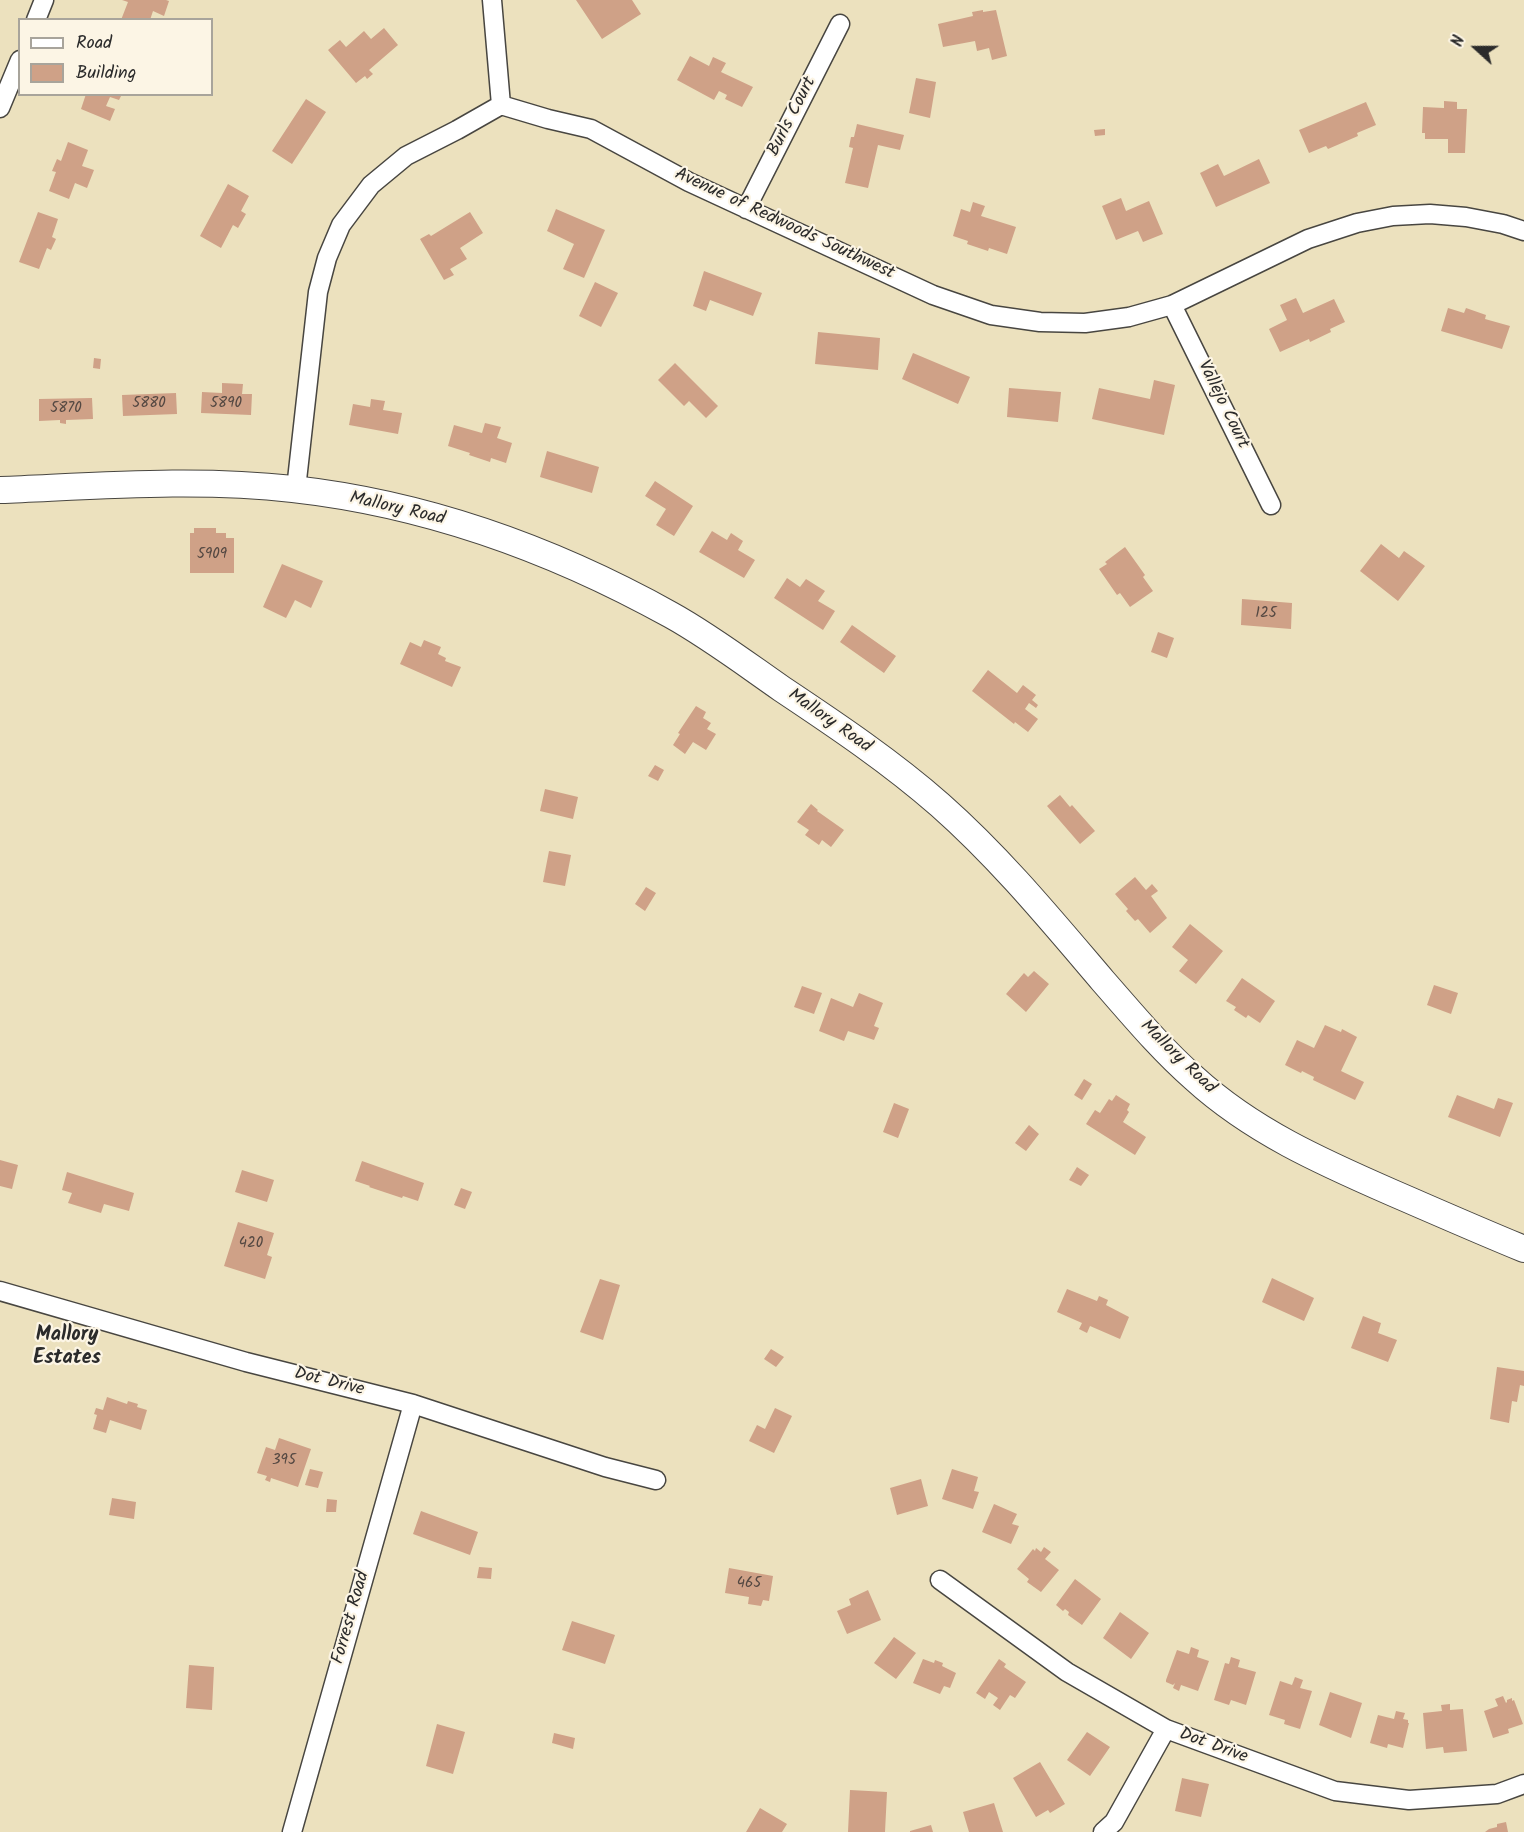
<!DOCTYPE html>
<html>
<head>
<meta charset="utf-8">
<style>
  body { margin:0 }
  #map { position:relative; width:1524px; height:1832px; overflow:hidden; background:#ece1be; font-family:Kalam,sans-serif }
  canvas { display:block }
  .legend { position:absolute; left:18px; top:18px; width:195px; height:78px; box-sizing:border-box; background:#fcf5e5; border:2px solid #a8a49b; margin:0; padding:8px 10px; list-style:none; font-size:18px; color:#2b2b2b }
  .legend li { display:flex; align-items:center; gap:12px; height:30px }
  .legend b { width:30px; border:2px solid #a8a49b }
  .north { position:absolute; left:1446px; top:18px; width:60px; height:60px; -webkit-text-stroke:4px #fcf5e5; paint-order:stroke; rotate:291deg; font-size:16px; font-weight:700; line-height:24px; text-align:center; color:#2b2b2b }
  .north::after { content:''; display:block; margin:auto; width:21px; height:27px; background:#2b2b2b; clip-path:polygon(50% 0,100% 100%,50% 72%,0 100%) }
</style>
</head>
<body>
<div id="map">
<canvas width="1524" height="1832"></canvas>
<ul class="legend">
<li><b style="height:8px;background:#fff"></b>Road</li>
<li><b style="height:16px;background:#cfa187"></b>Building</li>
</ul>
<div class="north">N</div>
</div>
<script>
const context = document.querySelector('canvas').getContext('2d');
context.lineJoin = 'round';
function fill(path, color) {
  context.fillStyle = color;
  context.fill(path, 'evenodd');
}
function stroke(path, color, width, dash) {
  context.strokeStyle = color;
  context.lineWidth = width;
  context.lineCap = dash ? 'butt' : 'round';
  context.setLineDash(dash || []);
  context.stroke(path);
}
function write(font, color, halo, rows, align = 'center') {
  context.font = font + ' Kalam,sans-serif';
  context.lineWidth = 4.5;
  context.setLineDash([]);
  context.textBaseline = 'middle';
  context.strokeStyle = halo;
  context.fillStyle = color;
  for (const [text, x, y, turn = 0] of rows) {
    context.save();
    context.translate(x, y);
    context.rotate((+turn || 0) * Math.PI / 180);
    context.textAlign = isNaN(turn) ? turn : align;
    if (halo) context.strokeText(text, 0, 0);
    context.fillText(text, 0, 0);
    context.restore();
  }
}
fill(new Path2D(`
  M122,0H166L169,1L164,16L153,11L150,20H121L128,2Z
  M576,0H632L641,14L602,39Z
  M983,10V12L996,10L1007,56L992,60L989,48L977,51L975,41L943,47L938,24L973,16L972,12Z
  M384,28L398,45L369,70L373,74L367,79L365,76L356,83L328,50L340,40L346,47L364,31L371,39Z
  M690,56L709,66L713,57L726,63L721,72L753,87L742,107L725,99L727,95L719,91L714,100L677,80Z
  M916,78L936,82L930,118L909,113Z
  M86,94H122L119,100L110,97L106,106L115,109L110,121L81,109Z
  M306,99L326,112L292,164L272,151Z
  M1444,101L1457,102V109H1467L1465,153H1448V139H1425V133H1422L1423,107L1444,108Z
  M1366,102L1376,125L1357,133L1358,136L1328,149L1326,146L1309,153L1299,130Z
  M857,124L904,135L900,150L878,145L868,188L845,183L853,148L849,147L851,137H854Z
  M1105,129V135L1095,136L1094,130Z
  M68,142L88,150L82,166L94,170L87,188L75,183L69,199L49,191L56,172L52,171L57,159L61,161Z
  M1259,159L1270,183L1216,207L1200,173L1218,164L1224,176Z
  M228,184L249,196L241,211L246,214L238,228L233,225L221,248L200,236Z
  M1121,198L1126,211L1149,201L1163,234L1143,242L1138,231L1116,240L1102,206Z
  M973,202L985,206L981,216L1016,227L1007,254L989,248L988,251L967,244L968,241L953,236L961,209L970,212Z
  M556,209L605,230L584,278L563,269L574,244L547,231Z
  M38,212L58,219L52,237L56,239L51,250L47,248L39,269L19,262Z
  M470,212L483,233L460,248L467,259L450,269L454,275L444,280L420,239L429,234L431,236Z
  M704,271L762,293L753,316L710,300L706,311L693,306Z
  M595,282L618,293L601,327L579,316Z
  M1296,298L1303,313L1334,299L1345,322L1330,329L1331,332L1310,342L1309,339L1280,352L1269,329L1287,320L1280,305Z
  M1448,308L1464,313L1466,308L1486,315L1485,319L1510,326L1502,349L1441,331Z
  M818,332L880,338L878,370L815,364Z
  M913,353L970,377L958,404L902,379Z
  M94,358L101,359L100,369L93,368Z
  M675,363L718,406L706,418L689,401L684,406L658,380Z
  M1154,380L1175,385L1164,435L1092,419L1099,388L1150,399Z
  M222,383L243,384L242,394H252L251,415L201,413L202,392L222,393Z
  M1009,388L1061,392L1058,422L1007,417Z
  M176,393L177,414L123,416L122,395Z
  M92,398L93,419L66,420V424L60,423V420L39,421V399Z
  M371,399L385,401L383,410L402,413L398,434L349,425L353,404L370,407Z
  M485,423L501,427L497,438L512,443L506,463L491,458L490,462L469,455L470,453L448,446L454,425L482,433Z
  M547,451L599,467L592,493L540,477Z
  M655,481L693,506L674,536L656,525L666,509L645,496Z
  M194,528H216V533H226V538H234V573H190V533H194Z
  M712,531L727,540L731,533L743,541L738,550L755,560L744,578L699,552Z
  M1381,544L1399,558L1404,551L1425,566L1398,601L1360,571Z
  M1125,547L1145,575L1143,577L1153,591L1130,607L1120,593L1117,595L1099,569L1107,564L1105,562Z
  M282,564L323,581L311,608L295,600L286,618L263,607Z
  M787,578L800,587L806,579L825,591L818,601L835,611L823,630L774,598Z
  M1242,599L1292,603L1291,629L1241,625Z
  M852,625L896,656L884,673L840,642Z
  M1158,632L1174,638L1167,658L1151,652Z
  M424,640L441,647L438,654L446,658L445,661L461,667L452,687L400,664L410,642L421,647Z
  M988,670L1017,693L1023,685L1036,695L1032,700L1038,705L1036,708L1029,703L1025,709L1038,719L1028,732L1015,722L1014,724L972,691Z
  M696,706L706,712L703,718L711,723L707,729L716,734L706,750L693,742L685,754L673,745L680,734L678,733Z
  M655,765L664,770L658,781L648,776Z
  M545,789L578,797L573,819L540,811Z
  M1060,795L1070,807L1072,805L1095,831L1080,844L1047,806Z
  M811,804L818,810L817,811L844,830L831,847L822,840L819,845L805,835L809,830L797,822Z
  M549,851L571,855L565,886L543,882Z
  M1135,877L1146,890L1152,884L1158,891L1151,896L1167,918L1150,933L1138,919L1135,921L1126,911L1128,909L1115,894Z
  M646,887L656,893L645,911L635,904Z
  M1190,924L1223,951L1196,984L1179,971L1188,960L1172,947Z
  M1034,971L1049,984L1026,1012L1006,994L1024,973L1028,977Z
  M1242,978L1275,1001L1260,1023L1248,1015L1246,1018L1234,1010L1236,1007L1226,1001Z
  M1434,985L1458,993L1451,1014L1427,1005Z
  M802,986L822,993L814,1014L794,1007Z
  M859,993L883,1003L874,1026L879,1028L874,1040L848,1031L844,1041L819,1031L831,998L853,1007Z
  M1325,1025L1341,1032L1342,1029L1357,1037L1341,1071L1364,1082L1355,1100L1313,1080L1314,1077L1302,1071L1301,1073L1285,1065L1297,1040L1314,1048Z
  M1084,1079L1092,1084L1082,1100L1074,1095Z
  M1116,1095L1130,1104L1127,1110L1129,1112L1123,1122L1146,1137L1135,1155L1086,1124L1095,1110L1100,1113L1109,1099L1112,1101Z
  M1457,1095L1494,1109L1498,1098L1513,1103L1500,1137L1448,1117Z
  M894,1103L909,1109L898,1138L883,1132Z
  M1029,1125L1039,1134L1026,1151L1015,1143Z
  M0,1160L18,1165L12,1189L0,1186Z
  M362,1161L424,1183L418,1201L403,1196L402,1198L369,1187L370,1186L355,1181Z
  M1077,1167L1089,1175L1081,1186L1069,1180Z
  M242,1170L274,1180L267,1202L235,1192Z
  M67,1172L134,1193L129,1211L104,1204L101,1213L68,1203L72,1193L62,1190Z
  M461,1188L472,1192L465,1209L454,1205Z
  M238,1222L274,1233L267,1255L272,1257L265,1279L224,1266Z
  M1272,1278L1314,1298L1304,1321L1262,1302Z
  M600,1279L620,1285L603,1340L580,1332Z
  M1067,1289L1097,1301L1099,1296L1108,1300L1106,1305L1129,1317L1120,1339L1090,1326L1087,1333L1079,1329L1082,1323L1057,1312Z
  M1363,1316L1381,1323L1378,1333L1397,1340L1388,1362L1351,1348Z
  M771,1349L784,1357L776,1367L764,1359Z
  M1497,1367L1524,1371V1386L1520,1385L1517,1402L1512,1401L1509,1423L1490,1419Z
  M107,1397L127,1404L128,1401L138,1404L137,1407L147,1410L141,1430L110,1420L106,1433L93,1429L97,1415L94,1414L96,1408L103,1410Z
  M775,1408L792,1416L774,1453L749,1441L757,1425L765,1429Z
  M279,1438L311,1449L298,1487L271,1478L270,1482L265,1480L267,1476L257,1473L266,1447L275,1450Z
  M310,1469L323,1472L318,1488L305,1485Z
  M952,1469L978,1477L974,1491L979,1492L973,1509L942,1499Z
  M921,1479L928,1506L897,1515L890,1488Z
  M112,1498L136,1502L134,1519L109,1515Z
  M327,1499L337,1500L336,1512H326Z
  M994,1504L1017,1514L1012,1524L1019,1526L1011,1544L982,1532Z
  M421,1511L478,1532L470,1555L413,1534Z
  M1044,1547L1051,1552L1045,1559L1059,1570L1041,1592L1027,1582L1029,1579L1017,1569L1033,1549L1035,1551L1036,1548L1041,1552Z
  M479,1567L492,1568L491,1579L477,1578Z
  M729,1568L773,1576L769,1601L763,1600L761,1606L748,1604L749,1597L725,1593Z
  M1075,1579L1101,1599L1082,1625L1068,1615L1069,1612L1065,1609L1063,1611L1056,1605Z
  M868,1590L881,1620L847,1634L837,1611L851,1605L849,1599Z
  M1120,1612L1149,1633L1131,1659L1103,1638Z
  M572,1621L615,1635L605,1664L562,1650Z
  M894,1637L916,1653L896,1679L874,1663Z
  M1191,1647L1199,1650L1197,1657L1209,1661L1198,1691L1181,1685L1179,1691L1173,1688L1175,1683L1173,1685L1166,1682V1680L1177,1650L1189,1654Z
  M1231,1657L1240,1660L1238,1667L1256,1672L1246,1705L1231,1700L1229,1705L1214,1700L1225,1663L1229,1664Z
  M923,1659L934,1663L935,1660L943,1663L942,1666L956,1673L950,1688L944,1686L940,1694L913,1683Z
  M999,1659L1006,1664L1004,1667L1026,1682L1015,1698L1010,1695L1000,1710L993,1705L998,1698L989,1692L985,1699L976,1693Z
  M189,1665L214,1667L212,1710L186,1708Z
  M1295,1677L1303,1680L1300,1688L1312,1691L1300,1729L1284,1724L1285,1720L1269,1715L1280,1681L1292,1685Z
  M1330,1692L1362,1703L1351,1738L1319,1725Z
  M1503,1696L1506,1703L1507,1702V1700L1512,1698V1701L1514,1700L1523,1724L1508,1729L1509,1733L1493,1738L1484,1711L1498,1706L1495,1699Z
  M1450,1704V1710L1463,1709L1467,1751L1444,1753L1443,1747L1426,1749L1423,1713L1442,1711L1441,1705Z
  M1396,1711L1405,1713L1403,1719L1408,1720V1723H1409L1403,1748L1388,1744L1387,1748L1370,1743L1378,1715L1394,1719Z
  M437,1724L465,1732L453,1774L426,1766Z
  M1087,1732L1110,1747L1090,1776L1067,1760Z
  M554,1733L575,1738L573,1749L552,1743Z
  M1040,1762L1065,1804L1050,1813L1048,1810L1036,1817L1013,1778Z
  M1182,1778L1209,1784L1201,1817L1175,1811Z
  M850,1790L887,1792L885,1832H848Z
  M994,1803L1003,1832H969L963,1812Z
  M760,1808L787,1824L782,1832H746Z
  M1506,1822L1508,1832H1485L1489,1829L1497,1827V1824Z
  M931,1825L933,1832H910V1831Z`), '#cfa187');
const street = new Path2D(`
  M492,0L501,105
  M36,20L44,0
  M0,108L20,60
  M746,209L840,24
  M1172,305L1271,505
  M296,489L318,292L327,258L341,225L371,185L406,156L457,130L501,105L548,119L591,129L689,182L933,295L991,315L1040,322L1085,323L1129,317L1172,305L1308,239L1357,223L1393,216L1430,214L1466,217L1503,224L1524,231
  M0,1291L246,1362L413,1404L605,1467L656,1480
  M940,1580L1067,1672L1166,1729L1335,1791L1409,1800L1497,1794L1524,1784
  M292,1832L413,1404
  M1103,1832L1114,1822L1166,1729`);
const secondary = new Path2D(`
  M0,490C98,486 196,478 293,489C427,504 554,550 671,615C709,636 746,664 782,689C836,725 891,762 940,805C1000,858 1051,920 1103,981C1132,1014 1160,1048 1194,1078C1252,1131 1322,1162 1393,1193C1437,1212 1480,1231 1524,1249`);
stroke(street, '#484641', 21);
stroke(secondary, '#484641', 28);
stroke(street, '#fff', 18);
stroke(secondary, '#fff', 26);
write('15px', '#544842', null, [
  ["5880",149,404],
  ["5890",226,404],
  ["5870",66,409],
  ["5909",212,555],
  ["125",1266,614],
  ["420",251,1244],
  ["395",284,1461],
  ["465",749,1584]
]);
write('18px', '#2b2b2b', '#fcf5e5', [
  ["Burls Court",793,117,-63],
  ["Avenue of Redwoods Southwest",784,225,25],
  ["Vallejo Court",1222,405,64],
  ["Mallory Road",397,510,13],
  ["Mallory Road",829,722,35],
  ["Mallory Road",1177,1058,44],
  ["Dot Drive",329,1383,14],
  ["Forrest Road",352,1618,-74],
  ["Dot Drive",1213,1747,20]
]);
write('bold 20px', '#2b2b2b', '#fcf5e5', [
  ["Mallory",67,1337],
  ["Estates",67,1360]
]);
</script>
</body>
</html>
